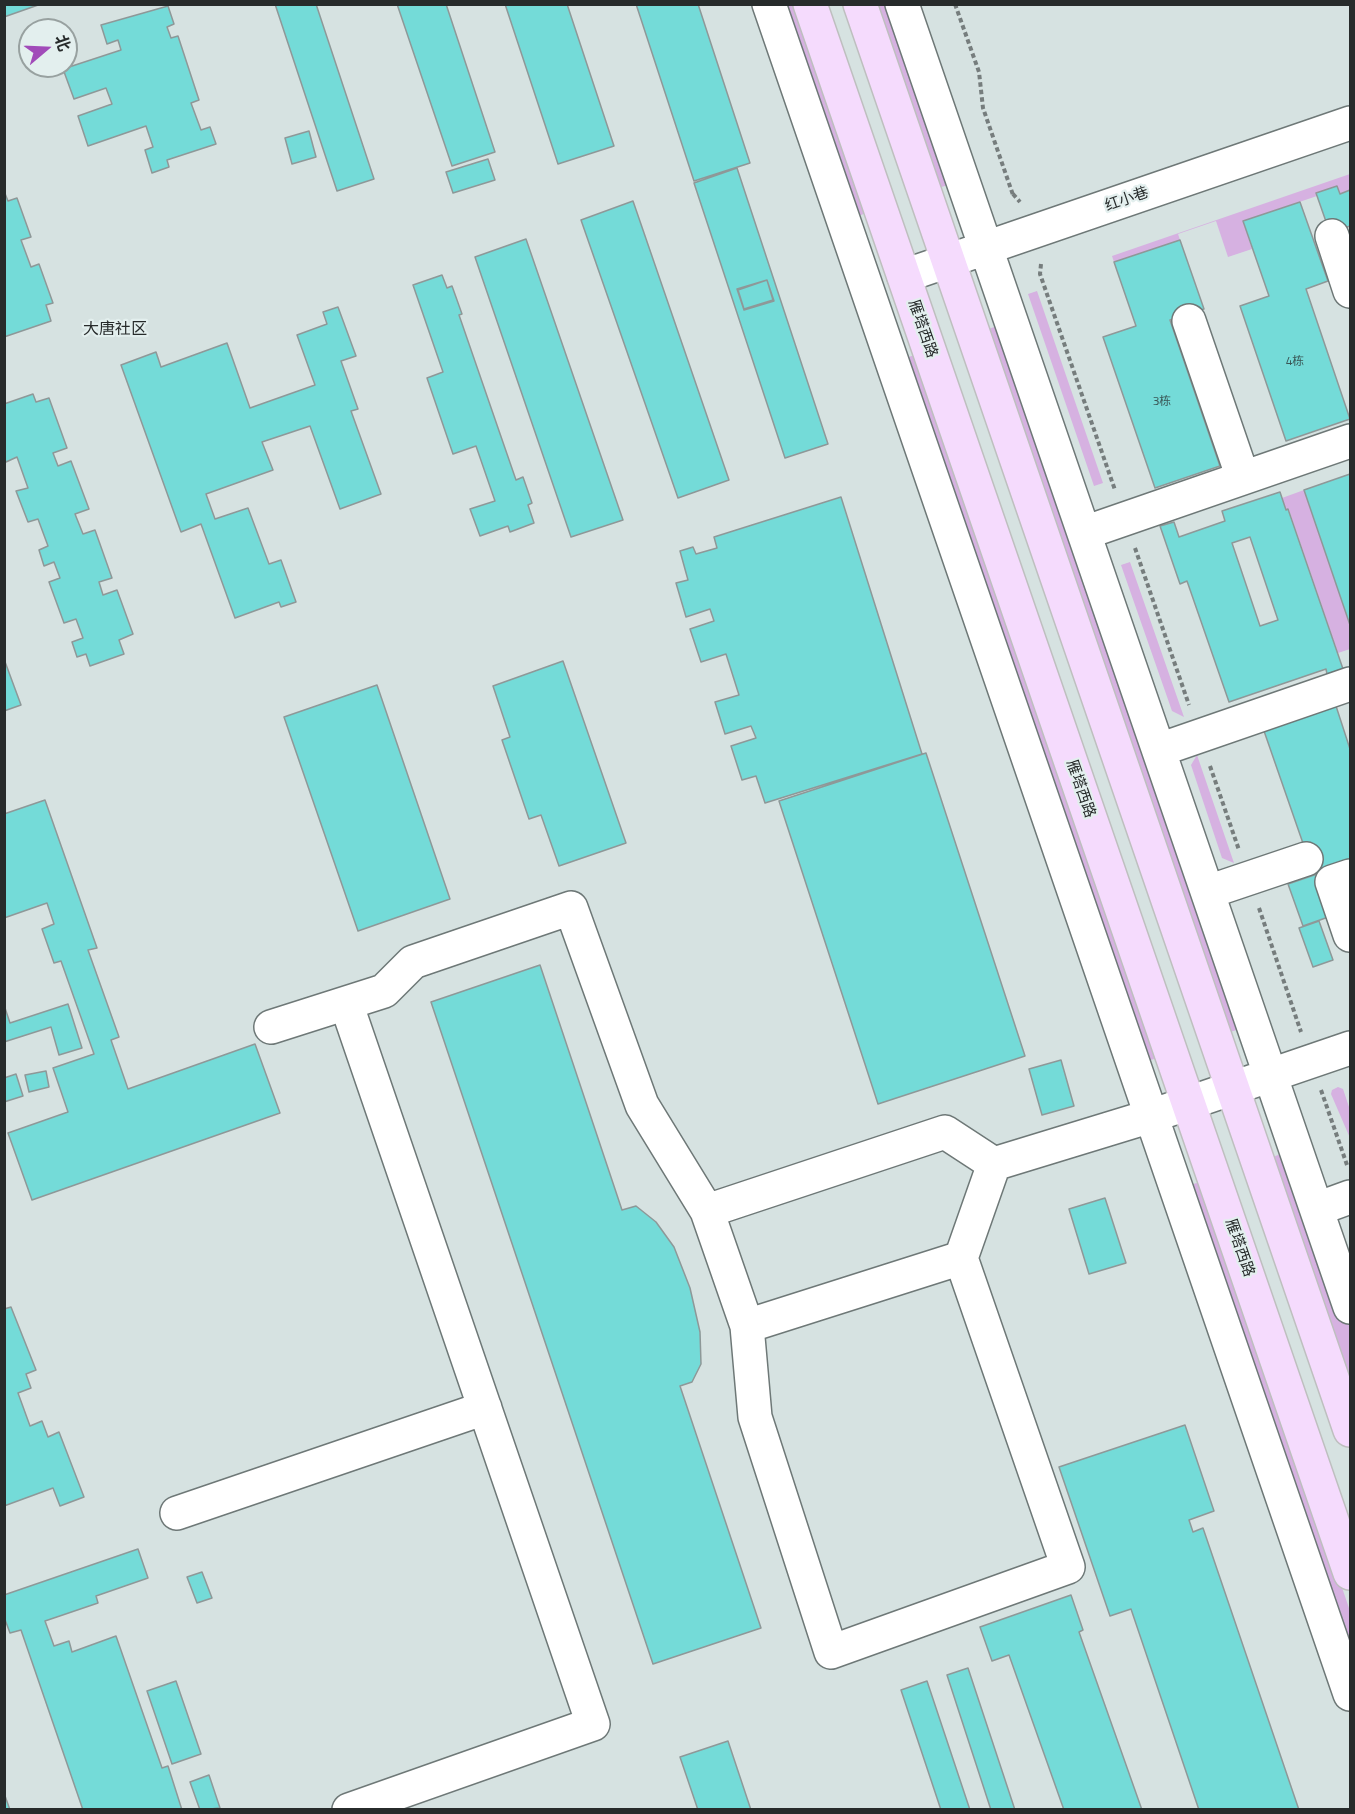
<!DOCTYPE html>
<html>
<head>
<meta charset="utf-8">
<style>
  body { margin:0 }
  #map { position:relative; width:1355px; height:1814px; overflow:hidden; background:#d6e2e1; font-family:"Titillium Web","Noto Sans SC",sans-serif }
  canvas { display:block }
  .frame { position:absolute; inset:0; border:6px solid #272b2b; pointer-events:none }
  .north { position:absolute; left:18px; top:18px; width:60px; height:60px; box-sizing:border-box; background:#e3efee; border:2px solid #98a1a0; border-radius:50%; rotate:71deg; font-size:16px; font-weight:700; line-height:24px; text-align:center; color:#272b2b }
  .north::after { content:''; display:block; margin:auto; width:21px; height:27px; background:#a14bb9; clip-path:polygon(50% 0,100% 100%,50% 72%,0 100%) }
</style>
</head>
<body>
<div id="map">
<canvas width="1355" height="1814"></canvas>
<div class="frame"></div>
<div class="north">北</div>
</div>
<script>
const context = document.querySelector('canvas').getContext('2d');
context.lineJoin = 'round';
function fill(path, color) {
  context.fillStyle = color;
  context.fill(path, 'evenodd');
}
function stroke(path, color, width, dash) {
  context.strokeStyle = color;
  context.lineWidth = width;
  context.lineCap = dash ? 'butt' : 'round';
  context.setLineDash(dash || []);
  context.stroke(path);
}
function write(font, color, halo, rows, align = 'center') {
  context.font = font + ' "Titillium Web","Noto Sans SC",sans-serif';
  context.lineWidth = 4.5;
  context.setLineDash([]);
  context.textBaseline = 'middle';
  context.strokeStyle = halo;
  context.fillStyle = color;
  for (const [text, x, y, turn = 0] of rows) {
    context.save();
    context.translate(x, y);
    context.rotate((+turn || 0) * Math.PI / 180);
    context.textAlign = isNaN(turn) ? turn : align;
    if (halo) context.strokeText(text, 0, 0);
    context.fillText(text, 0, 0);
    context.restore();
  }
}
fill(new Path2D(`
  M776,5H797L869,212L850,219Z
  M873,5H895L956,182L936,189Z
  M1350,174V190L1340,194L1337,186L1317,193V196L1243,221L1252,249L1228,257L1216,221L1178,234L1180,240L1114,262L1112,256Z
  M1037,291L1103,483L1094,486L1028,294Z
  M1004,324L1246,1027L1227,1033L985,330Z
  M918,354L1160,1057L1141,1063L899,360Z
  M1304,490L1350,625V649L1338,653L1289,510H1286L1282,498Z
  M1130,562L1184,717L1172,711L1121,565Z
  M1197,755L1234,863L1222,858L1191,765Z
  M1338,1087L1343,1089L1350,1110V1138L1331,1094L1332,1090Z
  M1289,1151L1350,1329V1392L1270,1158Z
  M1203,1181L1350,1611V1672L1184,1187Z`), '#d6b1e1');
const building = new Path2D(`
  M4,4H41L4,17Z
  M275,4H316L374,179L337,191Z
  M397,4H446L495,152L452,166Z
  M505,4H567L614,146L558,164Z
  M636,4H698L750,163L694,181Z
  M168,6L174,24L167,27L171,38L178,36L199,100L191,103L201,130L210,127L216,144L167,160L169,167L152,173L145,150L153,147L146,126L88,146L78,116L112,104L106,88L74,99L63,69L121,50L118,40L107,44L101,25Z
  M309,131L316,157L292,164L285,138Z
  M488,159L495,180L453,193L446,172Z
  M737,168L828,444L785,458L694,183ZM767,280L774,301L744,310L737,289Z
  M1337,186L1340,194L1350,190V226L1330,233L1316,193Z
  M4,191L8,201L17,198L31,237L21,240L31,267L39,264L53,303L46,305L51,321L4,337Z
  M633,201L729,480L678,498L581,220Z
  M1300,202L1328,281L1306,289L1350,419L1286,441L1240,306L1269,296L1243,221Z
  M526,239L623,520L571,537L475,257Z
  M1180,240L1204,309L1170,320L1220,466L1155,488L1103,337L1136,326L1114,262Z
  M442,275L447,288L452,286L462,314L459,315L516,480L523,477L532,503L528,505L534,523L510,532L508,526L480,536L470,509L495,501L476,446L453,454L427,378L443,372L413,285Z
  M767,280L773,300L744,309L738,290Z
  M338,307L356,356L341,361L358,409L351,411L381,494L340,509L310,426L262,442L273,470L206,494L215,519L248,508L269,564L281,560L296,602L281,607L279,602L235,618L201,524L181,532L121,365L156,352L161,367L227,343L250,408L315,385L297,335L327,324L323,312Z
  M33,394L36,402L49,398L67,448L53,453L58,466L71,461L89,509L75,514L83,534L95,530L112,578L99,582L103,595L117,590L133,634L119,640L124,654L90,666L86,654L77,657L72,642L83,638L76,619L64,623L49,582L60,578L54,562L44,566L39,550L48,546L38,519L28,522L16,491L28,488L17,457L6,462L4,458V404Z
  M1350,474V625L1304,490Z
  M1280,492L1286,510L1288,509L1343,669L1327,674L1326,669L1229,702L1187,581L1180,584L1160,526L1174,522L1179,537L1225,521L1222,511ZM1250,537L1278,620L1260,626L1232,543Z
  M841,497L922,754L765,803L756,776L742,780L731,746L756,738L751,726L725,734L715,702L739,695L726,654L701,662L690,629L714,621L710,609L686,617L676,583L688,580L680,551L693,547L696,554L717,548L714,537Z
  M4,659L21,705L4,711Z
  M563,661L626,843L559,866L541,815L529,819L502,740L510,737L493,686Z
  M377,685L450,899L358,931L284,717Z
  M1336,706L1350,749V863L1314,875L1264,731Z
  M926,753L1025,1056L878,1104L779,801Z
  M45,800L97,948L88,950L119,1037L111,1040L128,1089L255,1044L280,1113L32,1200L8,1133L68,1112L53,1068L94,1054L61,961L54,963L42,929L54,924L47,903L4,918V814Z
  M1320,873L1334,915L1303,926L1288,884Z
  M1319,921L1333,960L1313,967L1299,928Z
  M540,965L622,1210L636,1206L656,1222L674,1247L690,1288L700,1332L701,1364L692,1382L680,1386L761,1628L653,1664L431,1002Z
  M68,1004L82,1048L59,1055L51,1027L4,1042V1005L10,1023Z
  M1061,1060L1074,1106L1042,1115L1029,1069Z
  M46,1071L49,1087L29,1092L25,1075Z
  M16,1074L23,1096L4,1102V1078Z
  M1105,1198L1126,1263L1089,1274L1069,1209Z
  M11,1307L36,1370L26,1374L31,1388L18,1393L30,1426L42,1421L48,1437L59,1432L84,1497L60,1506L53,1488L4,1506V1309Z
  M1185,1425L1214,1511L1189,1520L1193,1532L1203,1528L1299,1810H1199L1131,1609L1110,1616L1059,1467Z
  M138,1549L148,1578L96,1596L98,1603L45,1621L54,1646L69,1641L72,1652L116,1636L162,1768L168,1766L182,1810H83L21,1630L10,1633L4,1617V1595Z
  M202,1572L212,1598L197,1603L187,1577Z
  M1071,1595L1083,1630L1079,1632L1142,1810H1064L1009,1655L992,1661L980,1627Z
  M968,1668L1015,1810H991L947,1675Z
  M176,1681L201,1754L172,1764L147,1691Z
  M927,1681L970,1810H941L901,1690Z
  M728,1741L751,1810H698L680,1757Z
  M209,1775L220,1808L200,1810L190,1782Z
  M4,1793L10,1810H4Z`);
fill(building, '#74dbd8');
stroke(building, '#8e9898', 1.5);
const minor = new Path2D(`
  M769,4L1350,1694
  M902,4L1350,1307
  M1332,236L1350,291
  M904,276L1350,123
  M1189,321L1243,478
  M1084,533L1350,441
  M1159,750L1350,684
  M1350,876L1332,882L1350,935
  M1208,892L1306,859
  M346,1003L593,1724L349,1810
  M271,1027L384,991L413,962L571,908L642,1105L707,1211L945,1132L994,1164L1151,1116L1350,1048
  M1317,1209L1350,1197
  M707,1211L747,1326L755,1417L831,1652L1068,1567L961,1258L994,1164
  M747,1326L961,1258
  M177,1513L485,1408`);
const major = new Path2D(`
  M810,4L1350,1573
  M860,4L1350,1430`);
stroke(minor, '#6e7877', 36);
stroke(major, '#bebfbf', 36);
stroke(new Path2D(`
  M955,4L979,72L983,108L1013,195
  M1013,194L1020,202
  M1041,264L1040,274L1115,490
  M1135,548L1189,705
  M1210,766L1239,850
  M1259,908L1301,1032
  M1321,1090L1347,1165`), '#767d7d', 4, [4.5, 3]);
stroke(minor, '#fff', 33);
stroke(major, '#f5dbfd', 33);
write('12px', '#3a5756', null, [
  ["4栋",1295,362],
  ["3栋",1162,402]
]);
write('15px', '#272b2b', '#e3efee', [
  ["红小巷",1127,200,-19],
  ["雁塔西路",922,329,71],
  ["雁塔西路",1080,789,71],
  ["雁塔西路",1239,1248,71]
]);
write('16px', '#272b2b', '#e3efee', [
  ["大唐社区",115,330]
]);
</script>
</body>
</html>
